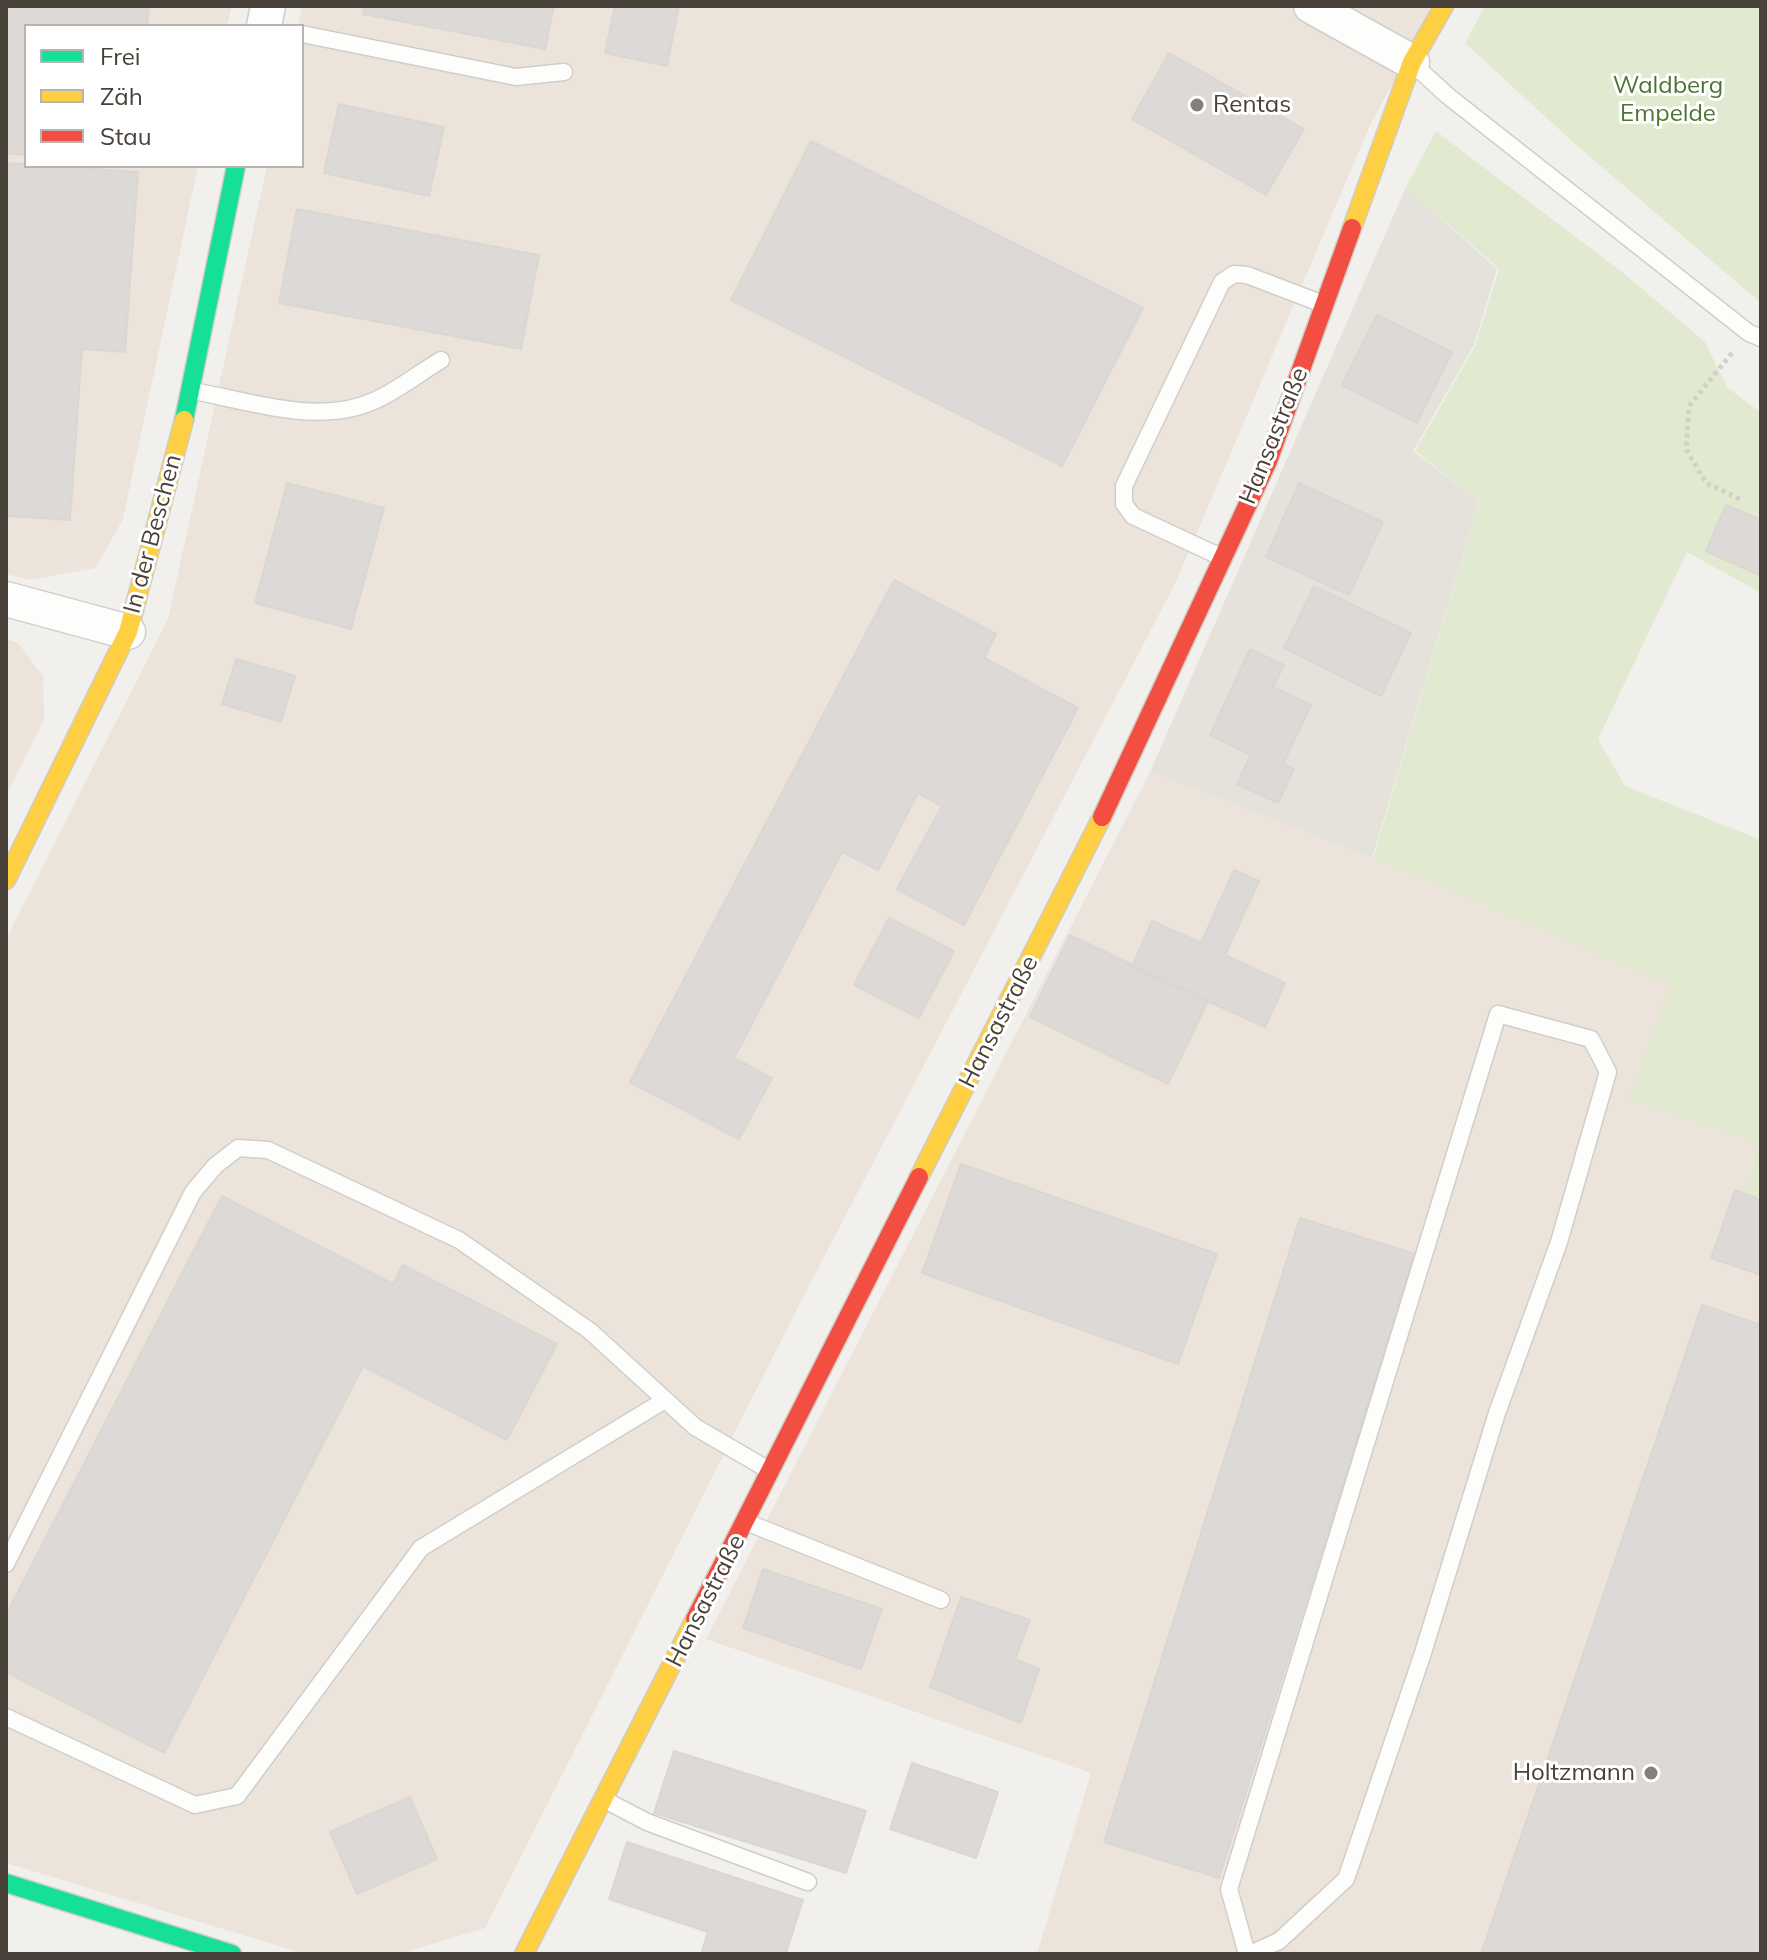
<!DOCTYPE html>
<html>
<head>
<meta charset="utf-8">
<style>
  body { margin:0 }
  #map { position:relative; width:1767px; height:1960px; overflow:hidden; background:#f2f0ed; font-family:Mulish,sans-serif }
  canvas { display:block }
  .frame { position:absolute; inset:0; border:8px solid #48423a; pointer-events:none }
  .legend { position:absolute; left:24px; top:24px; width:280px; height:144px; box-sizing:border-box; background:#fff; border:2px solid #b6b3b0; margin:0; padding:10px 14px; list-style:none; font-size:24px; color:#48423a }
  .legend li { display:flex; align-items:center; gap:16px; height:40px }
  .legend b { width:40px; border:2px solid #b6b3b0 }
</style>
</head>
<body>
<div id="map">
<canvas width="1767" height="1960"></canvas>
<div class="frame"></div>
<ul class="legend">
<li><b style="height:10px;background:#16e098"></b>Frei</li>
<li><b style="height:10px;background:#ffcf43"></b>Zäh</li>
<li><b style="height:10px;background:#f24e42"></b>Stau</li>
</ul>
</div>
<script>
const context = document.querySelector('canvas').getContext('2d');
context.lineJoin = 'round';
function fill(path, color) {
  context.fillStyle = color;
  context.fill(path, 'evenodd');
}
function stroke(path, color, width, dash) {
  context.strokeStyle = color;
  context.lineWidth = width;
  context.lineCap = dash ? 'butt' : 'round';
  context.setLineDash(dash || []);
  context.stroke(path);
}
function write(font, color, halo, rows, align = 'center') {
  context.font = font + ' Mulish,sans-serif';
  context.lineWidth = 6;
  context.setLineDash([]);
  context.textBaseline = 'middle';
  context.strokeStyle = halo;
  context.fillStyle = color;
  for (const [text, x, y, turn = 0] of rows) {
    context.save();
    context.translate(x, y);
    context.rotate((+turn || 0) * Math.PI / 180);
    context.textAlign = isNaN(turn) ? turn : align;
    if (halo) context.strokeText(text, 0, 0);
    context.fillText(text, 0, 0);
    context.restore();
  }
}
fill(new Path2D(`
  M1406,187L1497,269L1474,345L1413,451L1479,501L1372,858L1150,772Z`), '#e5e2dc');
fill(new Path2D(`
  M6,6H232L227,26H26V166H198L123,519L96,568L29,580L6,574Z
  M302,6H1436L1370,125L1177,580L798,1307L485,1928L399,1954H305L6,1863V939L168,619L267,166H302V26H298Z
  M6,639L18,643L43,676L44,720L6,796Z
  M1150,772L1373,858L1672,985L1631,1099L1759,1144L1742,1197L1761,1204V1954H1037L1091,1773L706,1639Z`), '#ece4db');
fill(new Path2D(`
  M1485,6H1761V303L1576,145L1465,43Z
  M1436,131L1627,276L1705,342L1727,387L1761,413V593L1687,552L1598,739L1625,786L1761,840V1204L1742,1197L1759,1144L1630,1099L1671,985L1373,858L1479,501L1415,451L1475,346L1499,269L1406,187Z`), '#e1ead0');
const building = new Path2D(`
  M6,6H149L147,26H26V155L6,153Z
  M364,6H554L545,49L363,14Z
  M615,6H679L667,66L605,53Z
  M1169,53L1304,129L1266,195L1132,119Z
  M339,104L444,127L429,196L324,173Z
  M811,141L1143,308L1062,466L731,300Z
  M6,163L138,172L125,352L82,349L70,520L6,516Z
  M297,209L539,255L521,349L279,303Z
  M1377,315L1452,352L1417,423L1342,385Z
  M287,483L384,508L351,629L255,603Z
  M1299,483L1383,522L1349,595L1266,557Z
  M1726,505L1761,520V576L1706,551Z
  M894,580L996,634L984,658L1078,708L964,925L897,889L942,806L918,793L878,870L842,852L734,1058L772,1078L739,1139L630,1082Z
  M1314,586L1411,633L1381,696L1284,648Z
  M1250,649L1284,665L1273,687L1311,705L1283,764L1294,769L1278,803L1237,784L1251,755L1210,735Z
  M236,659L295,676L281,722L222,704Z
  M1234,870L1259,881L1225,955L1285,983L1265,1027L1132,967L1152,921L1201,943Z
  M889,918L954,951L919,1018L854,985Z
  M1070,935L1208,1001L1168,1084L1030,1017Z
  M961,1164L1217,1254L1178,1364L922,1273Z
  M1735,1190L1761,1200V1275L1711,1258Z
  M222,1196L393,1284L403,1265L557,1344L507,1440L363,1366L164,1753L6,1672V1615Z
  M1300,1218L1415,1254L1219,1878L1104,1842Z
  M1702,1305L1761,1325V1954H1481Z
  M763,1569L882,1609L861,1669L743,1628Z
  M961,1597L1030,1620L1015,1659L1039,1669L1021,1723L930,1687Z
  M674,1751L866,1811L846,1873L654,1813Z
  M912,1763L998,1792L976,1858L890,1829Z
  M410,1797L437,1859L357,1894L330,1832Z
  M627,1842L803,1900L786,1953L789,1954H701L708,1932L609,1899Z`);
fill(building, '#dcd9d6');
stroke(building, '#dad7d3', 2);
const lane = new Path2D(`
  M302,34L516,77L564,72
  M1413,64L1448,96L1749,333L1761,338
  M193,391C244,400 308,422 360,406C388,398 416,375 441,360
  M1221,557L1133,516L1124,504V486L1222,282L1234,274L1247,275L1323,304
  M746,1522L941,1600
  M6,1564L193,1192L215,1166L238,1148L268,1150L459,1240L590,1331L695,1427L767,1469
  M6,1717L195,1805L237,1796L421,1548L665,1400
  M605,1800L647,1822L808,1882
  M1247,1954L1229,1889L1498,1014L1591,1039L1608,1072L1559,1242L1497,1413L1422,1656L1346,1879L1279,1941L1250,1954`);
const street = new Path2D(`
  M1311,6L1412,62
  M264,26L268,6
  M6,599L128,632`);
const fast = new Path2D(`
  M184,420L236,166
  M6,1883L232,1954`);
const slow = new Path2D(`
  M1352,228L1412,62L1444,6
  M6,880L128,632L184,420
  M919,1177L1102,817
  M524,1954L695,1619`);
const jam = new Path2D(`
  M1102,817L1268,461L1352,228
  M695,1619L919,1177`);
stroke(lane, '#d0cecb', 19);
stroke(street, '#d0cecb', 37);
stroke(fast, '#d0cdc5', 21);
stroke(slow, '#d0cdc5', 21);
stroke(jam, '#d0cdc5', 21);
stroke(new Path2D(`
  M1732,353L1689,406L1686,449L1706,483L1742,500`), '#d2d0cb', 5, [4, 4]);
stroke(lane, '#fdfdfc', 16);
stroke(street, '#fdfdfc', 34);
stroke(fast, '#16e098', 18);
stroke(slow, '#ffcf43', 18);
stroke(jam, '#f24e42', 18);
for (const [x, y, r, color] of [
  [1197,105,8,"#847f79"],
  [1651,1773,8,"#847f79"]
]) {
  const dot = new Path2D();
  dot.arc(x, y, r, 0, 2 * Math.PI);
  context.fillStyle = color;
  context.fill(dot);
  stroke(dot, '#fff', 3);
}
write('24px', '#4e7631', '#fff', [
  ["Waldberg",1668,86],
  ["Empelde",1668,114]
]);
write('24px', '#48423a', '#fff', [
  ["Rentas",1213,105],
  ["Holtzmann",1635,1773,"right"]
], 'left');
write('24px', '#48423a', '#fff', [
  ["Hansastraße",1274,436,-68],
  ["In der Beschen",153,534,-75],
  ["Hansastraße",999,1022,-63],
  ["Hansastraße",706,1601,-63]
]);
</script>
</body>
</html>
